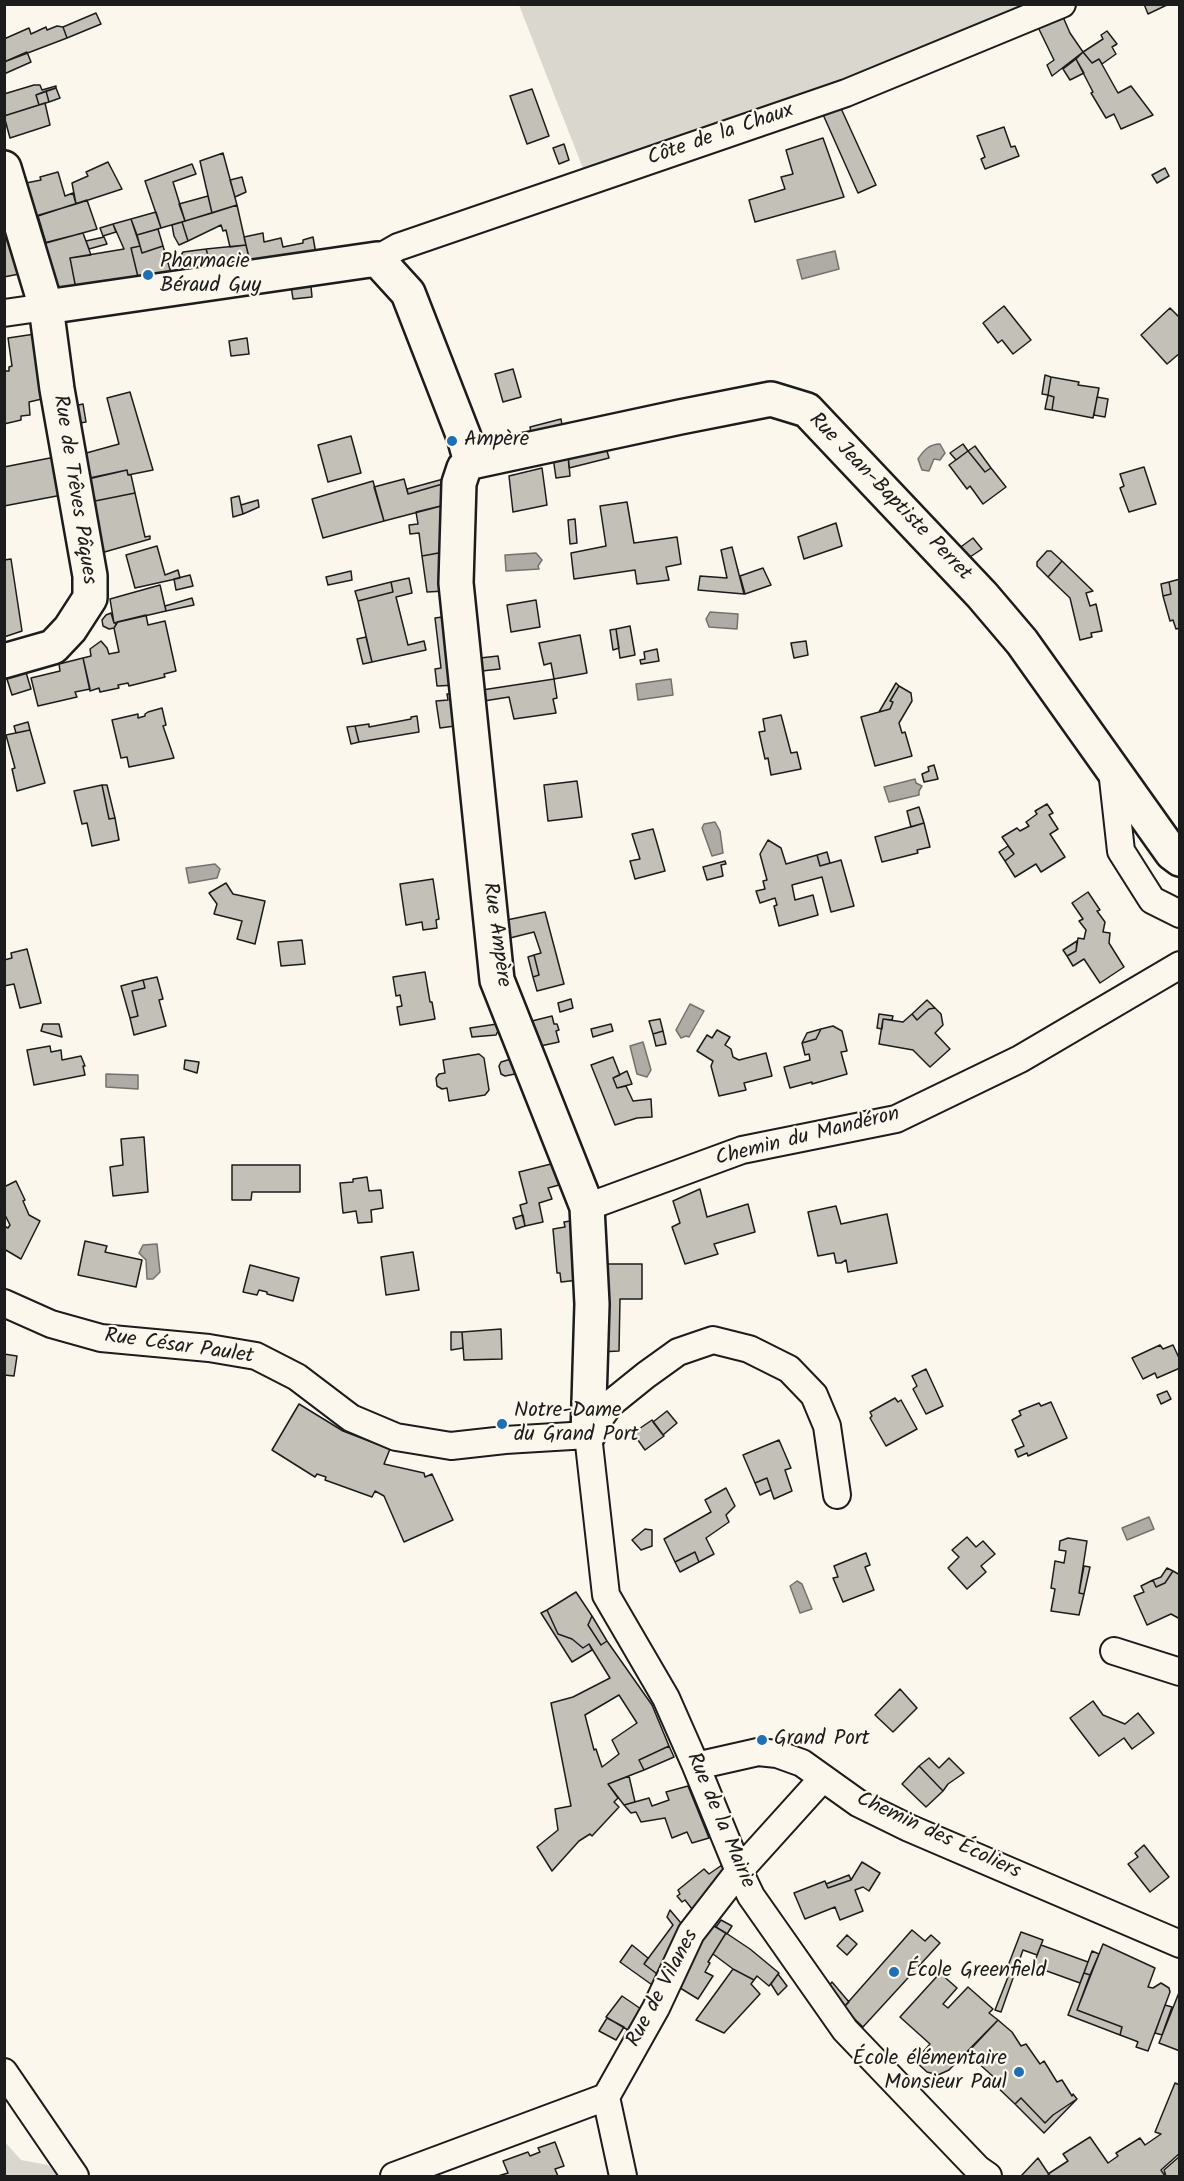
<!DOCTYPE html>
<html>
<head>
<meta charset="utf-8">
<style>
  body { margin:0 }
  #map { position:relative; width:1184px; height:2181px; overflow:hidden; background:#fbf7ec; font-family:Kalam,sans-serif }
  canvas { display:block }
  .frame { position:absolute; inset:0; border:6px solid #1c1c1c; pointer-events:none }
</style>
</head>
<body>
<div id="map">
<canvas width="1184" height="2181"></canvas>
<div class="frame"></div>
</div>
<script>
const context = document.querySelector('canvas').getContext('2d');
context.lineJoin = 'round';
function fill(path, color) {
  context.fillStyle = color;
  context.fill(path, 'evenodd');
}
function stroke(path, color, width, dash) {
  context.strokeStyle = color;
  context.lineWidth = width;
  context.lineCap = dash ? 'butt' : 'round';
  context.setLineDash(dash || []);
  context.stroke(path);
}
function write(font, color, halo, rows, align = 'center') {
  context.font = font + ' Kalam,sans-serif';
  context.lineWidth = 4.5;
  context.setLineDash([]);
  context.textBaseline = 'middle';
  context.strokeStyle = halo;
  context.fillStyle = color;
  for (const [text, x, y, turn = 0] of rows) {
    context.save();
    context.translate(x, y);
    context.rotate((+turn || 0) * Math.PI / 180);
    context.textAlign = isNaN(turn) ? turn : align;
    if (halo) context.strokeText(text, 0, 0);
    context.fillText(text, 0, 0);
    context.restore();
  }
}
fill(new Path2D(`
  M519,5H1037L586,176Z
  M5,2142L21,2160L48,2165L59,2176H5Z`), '#dad7ce');
const water = new Path2D(`
  M835,251L839,269L802,279L797,260Z
  M940,444L945,453L940,460L934,459L929,471L922,470L918,459C923,451 929,444 940,444Z
  M536,553L542,560L538,566L539,569L506,571L505,555Z
  M710,612L738,614L737,629L709,627L706,619Z
  M671,679L673,695L638,700L636,684Z
  M915,779L916,783L922,786L919,791V795L889,802L884,787Z
  M715,822L720,831L723,853L712,856L702,828L704,824Z
  M215,864L220,869L217,878L189,883L186,868Z
  M690,1004L704,1011L689,1037L686,1036L681,1038L676,1030Z
  M643,1042L651,1070L647,1077L637,1074L630,1046Z
  M106,1074L138,1075V1089L106,1087Z
  M157,1244L160,1272L153,1279H147L146,1260L139,1253L143,1245Z
  M1149,1517L1154,1529L1127,1540L1122,1528Z
  M797,1581L802,1584L812,1609L800,1613L790,1586Z`);
fill(water, '#afaca5');
stroke(water, '#74726e', 1.5);
const building = new Path2D(`
  M1144,4H1169L1148,14Z
  M1060,10L1070,33L1083,52L1052,76L1047,65L1054,60L1034,19Z
  M96,13L101,24L67,38L63,27Z
  M57,26L63,27L67,38L4,62V39L29,28L31,34L46,27L47,30Z
  M1107,31L1117,44L1112,47L1116,54L1102,64L1099,59L1092,63L1083,52L1103,39L1101,35Z
  M27,52L31,62L4,74V62Z
  M1083,52L1092,63L1099,59L1118,93L1131,86L1153,115L1121,129L1114,114L1106,118L1091,93L1093,92L1076,59Z
  M1076,59L1084,73L1070,80L1063,69Z
  M34,85H40L42,90L56,86V88L36,95L39,105L4,116V94Z
  M56,88L60,98L49,102L46,91Z
  M532,89L549,136L527,144L510,96Z
  M46,91L49,102L39,105L36,95Z
  M45,103L50,125L10,138L4,116Z
  M839,104L876,185L858,193L821,110Z
  M1004,127L1011,147L1015,146L1019,156L985,169L981,159L985,157L977,136Z
  M823,138L844,197L755,222L749,200L785,189L781,177L793,174L786,150Z
  M564,144L569,160L559,164L553,148Z
  M223,153L237,205L212,213L200,161Z
  M108,162L122,189L76,204L72,183L88,176L86,172Z
  M192,164L196,174L173,182L185,221L161,228L145,181Z
  M1165,168L1169,176L1157,183L1152,175Z
  M58,172L65,196L73,193L76,204L29,218L21,184L41,180L40,177Z
  M242,177L246,192L235,197L230,180Z
  M208,196L212,213L185,221L179,204Z
  M87,200L97,229L46,243L38,216Z
  M237,205L246,245L230,247L226,230L223,231L221,225L188,241L182,222Z
  M156,212L161,228L137,235L131,219Z
  M4,213L24,273L4,277Z
  M131,219L140,246L131,248L139,281L76,289L70,258L124,249L113,224Z
  M182,222L188,241L179,245L174,236L172,225Z
  M113,224L116,232L103,236L100,228Z
  M158,229L163,246L142,253L137,235Z
  M83,233L91,255L70,258L76,289H52L36,245Z
  M263,233L264,242L281,238L283,247L303,243V240L313,237L316,254L251,266L244,237Z
  M104,237L107,244L89,249L86,241Z
  M246,245L251,266L213,271L206,249Z
  M140,246L142,253L163,246L172,276L139,281L131,248Z
  M206,249L213,271L186,274L180,257L183,252Z
  M310,276L312,297L293,299L290,279Z
  M1004,306L1031,340L1013,354L1002,340L998,343L983,323Z
  M1170,308L1180,318V353L1167,364L1141,335Z
  M35,334L46,398L29,402L30,415L21,416V420L4,424V371H9V367L12,366L8,338Z
  M247,338L249,354L231,356L229,341Z
  M513,369L521,397L503,402L495,374Z
  M1045,375L1051,377L1048,395L1042,394Z
  M1051,377L1079,382L1078,385L1099,388L1093,418L1052,410L1054,397L1048,395Z
  M130,392L153,470L128,475L127,470L85,479L79,455L119,444L107,398Z
  M1048,395L1054,397L1052,410L1045,409Z
  M1097,397L1108,399L1105,417L1094,415Z
  M83,404L86,422L74,424L70,407Z
  M561,419L563,431L532,438L530,427Z
  M351,436L361,473L328,482L318,445Z
  M963,444L968,451L956,460L950,453Z
  M975,446L991,468L985,472L968,451Z
  M601,447L607,451L609,458L569,468L568,454Z
  M968,451L985,472L991,468L1006,487L983,504L970,486L967,489L949,465Z
  M568,454L570,476L556,478L553,457Z
  M55,457L62,495L4,506V467Z
  M1144,467L1156,504L1129,512L1120,488L1124,486L1120,474Z
  M542,468L547,505L513,512L509,476Z
  M127,470L128,475H131L135,493L90,502L84,480Z
  M447,478L446,483L408,494L407,489Z
  M404,479L408,494L446,483L445,505L384,521L374,487Z
  M373,481L384,521L323,538L312,499Z
  M135,493L145,537L150,536V539L101,553L90,502Z
  M239,496L243,514L233,517L231,498Z
  M258,500L259,507L243,514L241,505Z
  M627,502L634,543L677,537L681,564L666,567L669,580L637,584L635,570L574,579L571,553L606,546L600,506Z
  M445,505L444,552L422,556L419,533L410,534L409,525L418,524L416,512Z
  M575,519L577,543L570,544L568,520Z
  M836,523L842,546L804,559L798,537Z
  M973,538L982,549L967,559L958,549Z
  M157,546L165,575L178,570L180,578L135,588L126,555Z
  M732,547L744,594L698,590L700,576L727,578L721,550Z
  M1047,551H1051L1062,561L1048,577L1037,566V562Z
  M444,552L445,591L427,592L422,556Z
  M11,559L22,631L4,637V560Z
  M1062,561L1093,591L1086,593L1090,606L1096,604L1102,631L1091,633L1092,637L1080,640L1070,598L1048,577Z
  M763,568L771,585L745,594L740,576Z
  M351,571L352,580L328,585L326,577Z
  M190,575L193,586L176,590L174,579Z
  M409,578L412,593L396,597L408,645L424,641L426,650L372,662L358,601L393,592L391,582Z
  M1180,579V628L1176,629L1173,620L1170,621L1163,596L1171,594L1169,582Z
  M391,582L393,592L358,601L355,591Z
  M1169,582L1171,594L1163,596L1161,584Z
  M160,585L166,611L114,623L110,599Z
  M192,598L194,605L166,611L165,606Z
  M536,600L540,627L511,632L507,605Z
  M111,613L114,623H117L114,628L109,629L103,626L102,620L106,615Z
  M146,615L148,625L165,621L176,671L164,674L165,677L129,686L128,683L118,685L119,688L100,692L99,688L90,691L83,658L91,656L90,649L101,641L107,648L109,654L119,652L114,628L117,622Z
  M449,616L457,685L437,686L435,669L441,668L435,618Z
  M630,626L635,655L620,658L616,629Z
  M616,629L619,648L613,650L610,630Z
  M580,635L587,673L554,679L551,663L544,665L539,643Z
  M366,637L372,662L363,664L357,639Z
  M806,641L808,655L794,658L791,643Z
  M657,649L659,661L641,664L640,660L645,659L644,652Z
  M498,656L500,669L482,671L480,658Z
  M83,658L90,689L75,692L77,697L38,706L31,678L60,671L59,664Z
  M25,669L31,689L12,695L6,676Z
  M554,679L557,698L553,699L556,713L514,719L509,697L484,701L482,690Z
  M896,683L899,686L890,701L893,702L890,709L879,712Z
  M899,686L911,693L912,701L899,723L902,733L905,732L912,756L875,766L861,717L890,709L893,702L890,701Z
  M458,693L462,725L440,728L436,701L448,700L447,694Z
  M162,708L166,725L163,726L174,758L129,767L127,757L121,758L112,720L138,714V718L145,716V714L148,712Z
  M781,715L791,753L797,752L801,769L771,775L768,758L765,759L759,732L765,731L763,719Z
  M417,716L419,732L359,742L355,726L369,724V727L411,719V717Z
  M28,722L30,730L16,733L14,726Z
  M355,726L359,742L351,744L347,727Z
  M30,730L45,783L17,791L12,769L15,768L6,735Z
  M934,765L938,779L924,782L922,774L929,771L928,767Z
  M577,781L582,817L548,821L544,785Z
  M102,785H107L115,818L109,819Z
  M102,785L109,819L115,818L119,840L92,846L87,823L82,824L74,791Z
  M1047,804L1053,813L1049,815L1058,829L1050,834L1065,857L1041,872L1036,864L1015,877L1005,861L1014,854L1002,837L1017,828L1020,831L1029,826L1026,822L1037,814L1035,811Z
  M919,807L924,823L911,827L907,811Z
  M924,823L930,847L917,850L918,853L882,862L875,837Z
  M653,829L665,871L635,879L630,861L640,859L632,834Z
  M768,840L781,848L786,864L817,855L820,866L841,860L854,906L831,912L822,877L792,885L795,900L813,895L818,915L779,926L774,906L777,905L775,898L760,903L756,891L765,889L763,881L767,880L760,854Z
  M1008,846L1014,854L1005,861L999,852Z
  M827,852L830,863L820,866L817,855Z
  M725,861L726,864L721,865L723,876L707,880L703,867Z
  M433,879L439,919L436,920L437,928L423,930L422,922L406,925L400,884Z
  M226,883L233,894L265,901L255,944L237,939L242,921L214,914L217,904L209,893Z
  M1088,892L1100,910L1097,911L1105,922L1103,932L1110,933L1109,943L1124,967L1100,983L1084,959L1073,966L1067,956L1076,951L1078,938L1084,939L1086,930L1079,921L1083,919L1072,903Z
  M545,912L564,984L537,991L533,977L539,975L534,955L541,953L534,932L506,939L502,921Z
  M302,940L305,964L281,966L278,942Z
  M1077,941L1076,951L1067,956L1063,950Z
  M27,949L41,1003L20,1008L14,984L4,986V960L12,958L11,953Z
  M534,955L539,975L533,977L528,957Z
  M425,972L430,1002H432L435,1019L400,1025L397,1007L402,1006L400,995L396,996L393,977Z
  M157,977L163,999L159,1000L166,1026L134,1035L130,1018L138,1016L132,991L145,988L143,980Z
  M143,980L145,988L132,991L138,1016L130,1018L121,986Z
  M571,999L573,1008L560,1012L558,1003Z
  M927,1000L935,1008L929,1009L917,1020L912,1014Z
  M935,1008L941,1014L943,1025L935,1033L950,1049L930,1067L913,1050L879,1044L883,1019L903,1022L912,1014L917,1020L929,1009Z
  M879,1014L893,1016L892,1020L883,1019L882,1029L877,1028Z
  M552,1016L554,1024H557L559,1030L556,1031L559,1042L531,1048L524,1023Z
  M660,1019L663,1031L653,1034L649,1021Z
  M43,1024H59L62,1037L41,1031Z
  M497,1024L498,1031L496,1035L472,1037L470,1028Z
  M611,1024L613,1031L593,1037L591,1029Z
  M833,1026L842,1031L847,1051L841,1052L847,1074L812,1084V1082L790,1088L784,1067L810,1060L809,1054L805,1055L802,1043L816,1039L821,1029Z
  M821,1029L816,1039L802,1043L807,1033Z
  M717,1030L730,1037L725,1045L731,1049L733,1057L739,1060L766,1053L772,1076L744,1083L746,1090L719,1096L711,1066L713,1061L697,1051L707,1035L712,1038Z
  M663,1031L666,1044L656,1046L653,1034Z
  M50,1046L51,1052L61,1050L62,1060L81,1056L85,1066H83L85,1075L34,1085L27,1050Z
  M479,1054L484,1058L489,1090L485,1095L449,1101L447,1088L442,1089L437,1086L436,1078L439,1074L445,1073L443,1060Z
  M613,1057L620,1075L613,1078L617,1088L626,1086L633,1101L651,1099L652,1117L637,1118L615,1125L591,1065Z
  M511,1059L515,1074L505,1076L501,1074L499,1066L501,1062Z
  M185,1060L199,1062L197,1073L184,1069Z
  M627,1071L632,1084L617,1088L613,1078Z
  M144,1137L148,1192L113,1196L110,1167L123,1165L121,1139Z
  M551,1164L559,1185L548,1188L552,1199L539,1203L543,1222L525,1226L520,1205L527,1203L519,1172Z
  M232,1165H300V1192H252L251,1200H232Z
  M367,1177L369,1191L381,1190L383,1208L371,1210L372,1222L358,1223L356,1211L343,1213L340,1183L353,1182V1179Z
  M16,1181L25,1200L23,1201L29,1215L40,1221L21,1259L4,1249V1226L8,1228L10,1225L4,1213V1187Z
  M700,1189L707,1217L748,1204L755,1232L714,1244L718,1254L685,1264L672,1227L680,1223L673,1201Z
  M836,1206L841,1224L887,1214L897,1263L848,1272L846,1260L841,1263H836L834,1253L818,1256L808,1212Z
  M523,1215L525,1226L516,1229L513,1218Z
  M570,1221V1226H575L579,1280L561,1282L560,1273H557L553,1229L565,1227L564,1222Z
  M85,1241L107,1246L105,1252L142,1260L136,1287L78,1275Z
  M413,1252L419,1290L386,1295L381,1257Z
  M603,1264H642V1299H620L619,1351L600,1352Z
  M250,1265L299,1278L293,1301L267,1294V1292L259,1290L257,1295L243,1292Z
  M501,1329L502,1359L464,1360L462,1332Z
  M451,1332H462L463,1348L451,1350Z
  M1160,1345L1163,1349L1173,1345L1180,1360V1368L1157,1378L1155,1373L1143,1379L1132,1358Z
  M4,1354L17,1356L14,1376L4,1375Z
  M926,1369L943,1406L926,1414L913,1389L917,1386L912,1376Z
  M1167,1391L1171,1399L1161,1404L1157,1395Z
  M895,1398L898,1402L901,1400L917,1429L886,1446L870,1418L872,1416L870,1412Z
  M1051,1402L1067,1438L1028,1456L1027,1453L1018,1457L1015,1450L1024,1446L1012,1420L1021,1415L1019,1411L1039,1403L1041,1406Z
  M299,1404L343,1431L390,1449L384,1464L424,1473L425,1477L432,1474L453,1520L404,1542L384,1496L375,1491L372,1497L325,1480L326,1477L317,1474L315,1477L272,1450Z
  M667,1411L677,1423L663,1435L653,1422Z
  M652,1420L664,1436L645,1450L633,1433Z
  M779,1440L791,1468L785,1470L792,1491L774,1499L767,1478L755,1483L743,1455Z
  M767,1478L771,1490L760,1495L755,1483Z
  M726,1488L735,1506L726,1515L729,1522L706,1538L714,1554L699,1562L695,1552L675,1562L664,1539L711,1512L705,1500Z
  M645,1529L652,1530V1546L641,1550L632,1540Z
  M967,1537L976,1547L983,1541L995,1554L981,1566L986,1572L967,1589L948,1568L959,1557L952,1550Z
  M1068,1538L1087,1541L1079,1593L1084,1594L1079,1615L1051,1611L1055,1589L1051,1588L1055,1561L1064,1563L1066,1551L1059,1550L1060,1541Z
  M695,1552L699,1562L680,1572L675,1562Z
  M866,1553L870,1565L865,1567L874,1590L843,1602L833,1578L838,1577L834,1566Z
  M1084,1566L1090,1567L1084,1594L1079,1593Z
  M1167,1568L1173,1571L1165,1583L1156,1587L1153,1580L1161,1577Z
  M1173,1571L1180,1575V1619L1171,1614L1147,1625L1134,1596L1144,1592L1141,1586L1153,1580L1156,1587L1165,1583Z
  M576,1592L592,1616L588,1625L601,1645L607,1641L652,1705L669,1746L639,1760L644,1770L608,1784L618,1798L614,1802L619,1807L592,1836L590,1834L579,1841L552,1871L537,1847L558,1830L555,1809L571,1806L551,1703L573,1697L610,1678L589,1644L583,1648L572,1639L558,1634L547,1610ZM619,1695L637,1723L612,1740L619,1754L602,1767L596,1749L594,1750L585,1715Z
  M547,1610L558,1634L572,1639L583,1648L589,1644L592,1650L572,1662L541,1613Z
  M592,1616L607,1641L601,1645L588,1625Z
  M900,1689L917,1708L893,1732L875,1715Z
  M1093,1701L1103,1715L1125,1724L1138,1713L1154,1733L1132,1749L1124,1738L1099,1756L1070,1718Z
  M669,1746L674,1757L644,1770L639,1760Z
  M929,1758L939,1768L949,1758L964,1773L948,1784L943,1791L919,1766Z
  M919,1766L943,1791L926,1807L902,1784Z
  M629,1776L635,1802L624,1805L608,1784Z
  M688,1786L709,1838L692,1843L687,1832L672,1838L665,1818L641,1822L636,1812L631,1813L624,1805L649,1798L652,1806L669,1800L666,1792Z
  M1144,1845L1169,1877L1150,1892L1128,1864L1138,1857L1135,1853Z
  M862,1862L880,1873L869,1891L863,1887L855,1890L863,1911L840,1920L835,1907L805,1919L794,1893L825,1881L828,1888L851,1880Z
  M722,1865L726,1875L696,1914L685,1900L682,1902L677,1896L680,1894L678,1890L704,1869L709,1874Z
  M849,1875L851,1880L828,1888L826,1884Z
  M670,1910L686,1929L661,1977L644,1964L673,1925L667,1917Z
  M721,1920L732,1926L727,1934L716,1927Z
  M707,1922L726,1933L708,1962L710,1963L705,1972L713,1976L698,1999L677,1986Z
  M912,1930L925,1941L931,1935L940,1943L863,2027L843,2008Z
  M1021,1932L1043,1940L1037,1955L1023,1950L1001,2012L995,2010L1010,1972L1006,1971Z
  M726,1933L750,1949L779,1973L769,1986L757,1976L754,1980L733,1969L713,1954Z
  M847,1935L857,1944L847,1955L837,1946Z
  M1103,1944L1155,1968L1148,1987L1153,1988L1161,1983L1169,1988L1170,1992L1148,2051L1136,2047L1138,2042L1136,2041L1120,2035L1122,2027L1077,2010Z
  M632,1945L648,1958L644,1964L661,1977L655,1987L620,1962Z
  M1041,1945L1088,1962L1080,1983L1033,1966Z
  M1092,1951L1099,1954L1090,1975L1084,1973Z
  M733,1969L754,1980L751,1984L760,1994L724,2033L696,2020Z
  M940,1973L957,1988L943,2004L948,2008L968,1987L993,2009L989,2013L998,2020L949,2070L938,2075L927,2072L915,2061L930,2044L900,2017Z
  M1084,1973L1090,1975L1077,2010L1122,2027L1120,2035L1068,2015Z
  M778,1974L787,1986L778,1995L771,1984Z
  M832,1982L849,2002L843,2008L828,1987Z
  M1180,1990V2051L1159,2043Z
  M622,1996L644,2011L633,2033L606,2017Z
  M1165,2005L1172,2007L1162,2035L1155,2033Z
  M607,2018L624,2027L616,2040L599,2031Z
  M998,2020L1012,2032L1021,2046L1026,2044L1040,2064L1044,2061L1057,2082L1062,2080L1072,2096L1073,2094L1077,2099L1053,2115L1045,2123L1021,2098L1015,2104L994,2084L997,2080L967,2053Z
  M1175,2083L1180,2085V2153L1161,2170L1165,2176H1050L1048,2174L1068,2161L1063,2154L1090,2137L1108,2163L1118,2156L1116,2153L1140,2138L1145,2145L1161,2134L1155,2132Z
  M1021,2098L1045,2123L1053,2115L1077,2099L1044,2133L1015,2104Z
  M555,2142L564,2166L555,2169L558,2176H498L508,2173L503,2161L528,2152L530,2156L540,2152L538,2148Z
  M1180,2156V2176H1166L1164,2170Z
  M1038,2158L1050,2176H1021Z`);
fill(building, '#c3c0b8');
stroke(building, '#1c1c1c', 1.5);
const street = new Path2D(`
  M377,259L398,247L846,93L1062,4
  M4,313L46,307
  M1112,770L1121,851L1152,900L1180,914
  M587,1207L742,1150L896,1119L1020,1059L1180,965
  M4,1303L51,1324L101,1338L209,1348L256,1356L297,1377L351,1418L396,1437L451,1446L505,1440L588,1435
  M588,1435L606,1595L666,1698L696,1766L739,1871L751,1896L845,2030L978,2169L988,2176
  M588,1435L610,1404L646,1375L678,1352L713,1340L749,1349L789,1369L814,1395L827,1426L837,1495
  M1114,1651L1180,1672
  M696,1766L758,1752L777,1754L802,1763L858,1803L909,1828L1180,1944
  M4,2072L75,2176
  M606,2097L656,2008L691,1933L739,1871L823,1778
  M606,2097L623,2176
  M394,2176L606,2097`);
const secondary = new Path2D(`
  M4,168L46,307L57,389L90,576V598L70,629L53,647L4,661
  M46,307L377,259L408,293L464,437L471,462
  M471,462L464,468L459,483L456,583L497,980L587,1207L592,1304L588,1435
  M471,462L680,417L771,399L807,410L982,595L1022,642L1172,853L1180,859`);
stroke(street, '#1c1c1c', 30);
stroke(secondary, '#1c1c1c', 38);
stroke(street, '#fbf7ec', 26);
stroke(secondary, '#fbf7ec', 33);
for (const [x, y, r, color] of [
  [148,275,6,"#1f6fb2"],
  [452,441,6,"#1f6fb2"],
  [502,1424,6,"#1f6fb2"],
  [762,1740,6,"#1f6fb2"],
  [894,1972,6,"#1f6fb2"],
  [1019,2072,6,"#1f6fb2"]
]) {
  const dot = new Path2D();
  dot.arc(x, y, r, 0, 2 * Math.PI);
  context.fillStyle = color;
  context.fill(dot);
  stroke(dot, '#fbf7ec', 2);
}
write('21px', '#1c1c1c', '#fbf7ec', [
  ["Côte de la Chaux",721,136,-19],
  ["Rue de Trêves Pâques",73,490,81],
  ["Rue Jean-Baptiste Perret",889,498,46],
  ["Rue Ampère",495,935,82],
  ["Chemin du Mandéron",808,1138,-14],
  ["Rue César Paulet",179,1348,8],
  ["Rue de la Mairie",719,1821,67],
  ["Chemin des Écoliers",938,1837,25],
  ["Rue de Vilanes",664,1989,-62]
]);
write('21px', '#1c1c1c', '#fbf7ec', [
  ["Pharmacie",160,263],
  ["Béraud Guy",160,287],
  ["Ampère",464,441],
  ["Notre-Dame",514,1412],
  ["du Grand Port",514,1436],
  ["Grand Port",774,1740],
  ["École Greenfield",906,1972],
  ["École élémentaire",1007,2060,"right"],
  ["Monsieur Paul",1007,2084,"right"]
], 'left');
</script>
</body>
</html>
